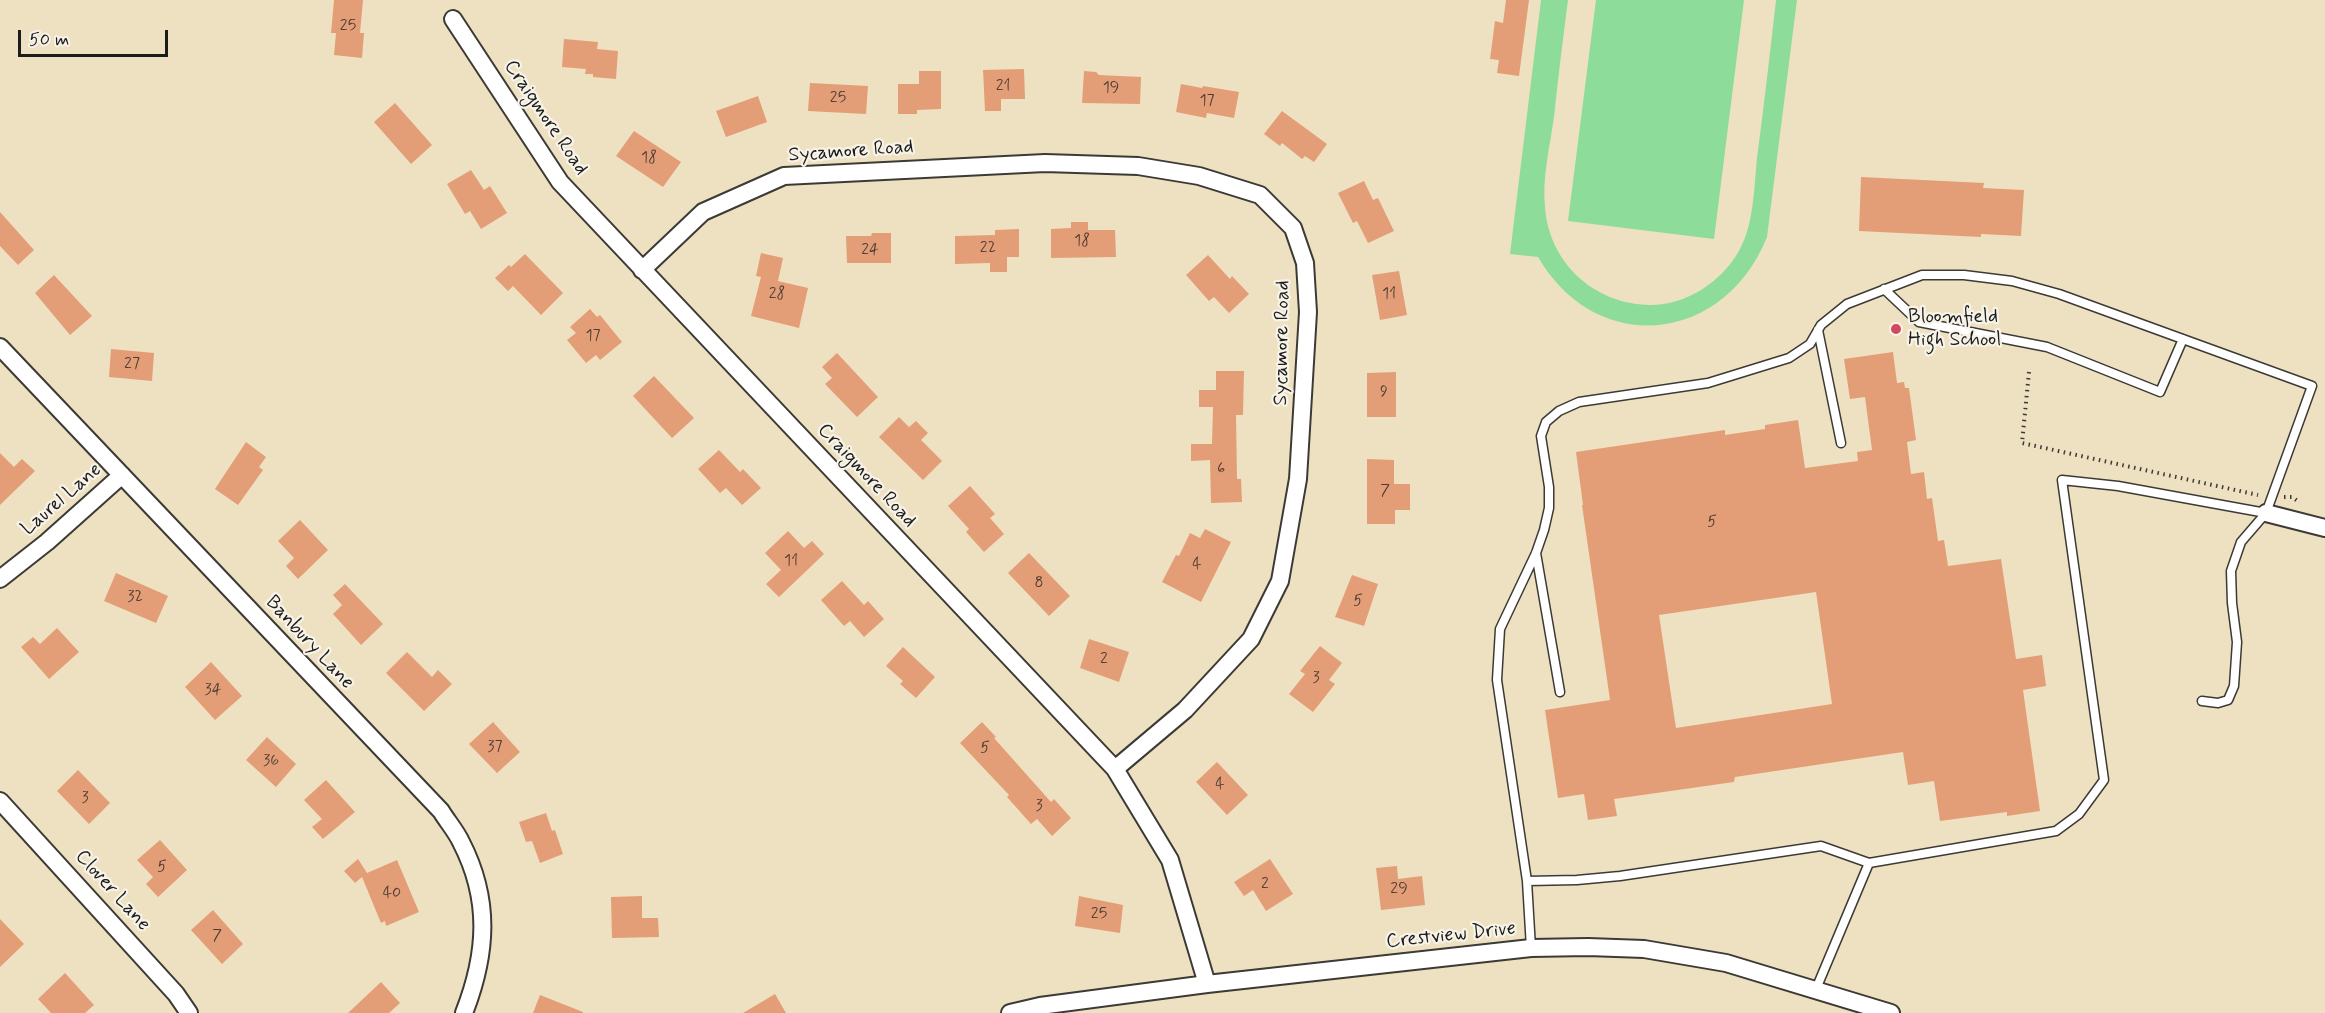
<!DOCTYPE html>
<html>
<head>
<meta charset="utf-8">
<style>
  body { margin:0 }
  #map { position:relative; width:2325px; height:1013px; overflow:hidden; background:#eee1c1; font-family:Mynerve,sans-serif }
  canvas { display:block }
  .scale { position:absolute; left:18px; top:30px; width:150px; height:27px; box-sizing:border-box; border:3px solid #1c1c1c; border-top:0; padding-left:8px; font-size:18px; line-height:21px; white-space:nowrap; color:#1c1c1c; -webkit-text-stroke:4px #f7f3e8; paint-order:stroke }
</style>
</head>
<body>
<div id="map">
<canvas width="2325" height="1013"></canvas>
<div class="scale">50 m</div>
</div>
<script>
const context = document.querySelector('canvas').getContext('2d');
context.lineJoin = 'round';
function fill(path, color) {
  context.fillStyle = color;
  context.fill(path, 'evenodd');
}
function stroke(path, color, width, dash) {
  context.strokeStyle = color;
  context.lineWidth = width;
  context.lineCap = dash ? 'butt' : 'round';
  context.setLineDash(dash || []);
  context.stroke(path);
}
function write(font, color, halo, rows, align = 'center') {
  context.font = font + ' Mynerve,sans-serif';
  context.lineWidth = 4.5;
  context.setLineDash([]);
  context.textBaseline = 'middle';
  context.strokeStyle = halo;
  context.fillStyle = color;
  for (const [text, x, y, turn = 0] of rows) {
    context.save();
    context.translate(x, y);
    context.rotate((+turn || 0) * Math.PI / 180);
    context.textAlign = isNaN(turn) ? turn : align;
    if (halo) context.strokeText(text, 0, 0);
    context.fillText(text, 0, 0);
    context.restore();
  }
}
fill(new Path2D(`
  M1541,0H1568C1563,39 1558,78 1554,117C1550,146 1542,178 1545,207C1549,263 1594,304 1650,305C1687,305 1721,282 1739,251C1754,224 1754,188 1757,158C1764,105 1770,53 1776,0H1797L1767,237C1724,344 1597,358 1538,257L1510,254Z
  M1596,0H1744L1714,239L1568,221Z`), '#8edc9a');
fill(new Path2D(`
  M334,0H363L360,33H364L362,58L334,55L336,33H331Z
  M1506,0H1529L1519,76L1497,73L1499,60L1490,59L1495,21L1503,23Z
  M564,39L598,42L597,49L618,51L616,79L593,77V74H585L586,69L562,67Z
  M1024,69L1025,99H1001V111H985L983,70Z
  M919,71H941V109L917,110V114H898V84H919Z
  M1084,71L1096,72L1099,75L1141,77L1140,104L1082,103Z
  M810,83L868,86L866,114L808,111Z
  M1181,84L1202,88L1203,86L1239,92L1234,118L1207,113L1206,118L1176,112Z
  M758,96L767,122L726,137L716,111Z
  M395,103L432,145L411,164L374,122Z
  M1282,111L1327,144L1314,162L1305,156L1302,159L1282,143L1280,146L1264,134Z
  M634,131L681,162L663,187L616,156Z
  M471,170L484,190L490,186L507,213L481,229L470,211L465,214L447,184Z
  M1861,177L1984,183L1983,188L2024,190L2021,236L1981,234V237L1859,231Z
  M1364,181L1373,200L1378,198L1394,231L1368,243L1357,221L1353,223L1338,193Z
  M0,212L34,250L18,265L0,246Z
  M1071,222H1088V230H1115L1116,257L1051,258V229L1071,228Z
  M1019,229V257H1007V272H990V263L955,264V236L995,235V230Z
  M872,233H891V263H847L846,236H871Z
  M761,253L783,258L778,281L808,288L799,328L751,316L761,277L756,276Z
  M525,254L563,293L541,315L513,286L508,291L495,278L509,265L511,267Z
  M1208,255L1230,279L1232,276L1249,294L1229,313L1214,297L1209,301L1186,275Z
  M1399,271L1407,315L1380,320L1372,275Z
  M54,275L92,316L70,335L35,293Z
  M590,309L597,317L600,315L622,342L600,360L596,355L586,363L567,340L576,333L570,327Z
  M111,349L154,353L152,381L109,377Z
  M1893,352L1897,383L1904,382L1905,388H1909L1916,440L1907,442L1911,474L1924,472L1927,499L1932,498L1938,541L1944,540L1948,566L2001,559L2016,659L2042,655L2046,686L2023,690L2040,811L2007,816V812L1940,821L1934,781L1908,785L1903,752L1735,777L1734,782L1614,799L1617,816L1588,820L1584,794L1558,798L1545,710L1610,700L1582,505H1583L1576,452L1725,430V435L1765,429V425L1798,420L1805,468L1858,461L1857,452L1872,450L1865,397L1850,399L1844,359ZM1816,592L1832,704L1676,728L1659,615Z
  M837,353L878,397L857,417L825,384L832,378L822,367Z
  M1216,371H1244L1243,415H1236L1237,479H1241L1242,502L1211,503L1210,460L1191,461V444H1212L1213,407H1199V390H1216Z
  M1396,372V417H1367V373Z
  M654,376L694,418L672,438L633,396Z
  M899,417L909,427L916,421L928,433L921,440L942,461L923,480L879,437Z
  M246,442L266,457L259,467L263,470L238,505L215,489Z
  M719,450L740,472L743,469L761,488L742,505L726,488L720,493L698,469Z
  M0,453L14,467L22,459L35,471L0,505Z
  M1367,459L1394,460V484H1410V510H1395V524H1367Z
  M970,486L995,514L990,518L1004,534L984,552L966,532L969,529L948,506Z
  M300,520L328,550L298,579L286,566L294,558L278,541Z
  M1205,529L1231,542L1201,602L1162,582L1176,555L1179,556L1190,533L1200,538Z
  M788,531L804,548L812,541L824,554L779,597L766,584L781,570L765,553Z
  M1029,553L1070,596L1049,616L1008,573Z
  M116,573L168,596L156,623L104,601Z
  M1352,575L1378,584L1364,626L1335,617Z
  M842,581L864,605L868,601L884,619L864,637L850,621L844,626L821,600Z
  M345,584L383,624L361,645L333,614L342,605L333,595Z
  M57,628L79,652L49,679L21,647L33,637L40,644Z
  M1089,639L1129,652L1119,682L1080,668Z
  M1320,646L1342,663L1329,680L1335,684L1313,712L1289,694L1305,674L1300,671Z
  M903,647L935,677L916,698L900,684L903,681L886,666Z
  M407,652L432,677L438,670L452,684L424,711L386,673Z
  M211,662L242,696L215,720L185,687Z
  M493,722L520,752L497,773L469,744Z
  M982,722L996,737L994,738L1051,802L1054,799L1071,818L1052,836L1037,819L1031,824L1007,797L1009,795L960,743Z
  M267,737L296,764L276,787L246,760Z
  M1217,762L1248,795L1227,815L1196,782Z
  M78,770L110,803L89,824L57,791Z
  M326,780L355,812L323,839L312,827L322,819L304,800Z
  M546,813L552,831L555,830L563,854L540,863L532,841L526,842L519,822Z
  M160,840L187,870L158,897L146,884L153,877L137,860Z
  M358,859L367,873L397,860L419,912L386,926L385,921L381,923L362,877L355,883L344,871Z
  M1270,859L1293,894L1266,911L1253,890L1244,896L1234,882Z
  M1397,866L1398,879L1422,876L1425,905L1381,910L1376,868Z
  M642,896V918H658L659,937L612,938L611,897Z
  M1079,896L1123,905L1120,933L1075,926Z
  M213,910L243,944L222,964L191,930Z
  M0,919L24,944L0,967Z
  M65,973L94,1005L85,1013H51L38,999Z
  M381,982L400,1003L389,1013H348Z
  M775,994L786,1013H743Z
  M540,995L583,1012V1013H533Z`), '#e39e77');
const lane = new Path2D(`
  M1884,289L1919,322L2047,347L2160,392L2183,339
  M1818,330L1841,443
  M1536,553L1560,692
  M1869,863L1821,846L1620,876L1577,880L1527,881L1497,680L1500,629L1536,553L1544,530L1549,508V487L1541,436L1546,422L1559,411L1579,402L1708,383L1789,358L1810,344L1821,325L1847,304L1922,275H1964L2012,281L2059,294L2312,386L2266,513L2241,542L2231,571L2232,603L2237,642L2234,686L2228,700L2218,703L2202,701
  M1527,881L1531,948
  M1816,989L1869,863L2056,831L2079,814L2104,780L2062,480L2118,486L2266,513`);
const street = new Path2D(`
  M453,19L560,182L1115,769L1170,860L1207,984
  M642,270L703,212L784,176L1045,163L1138,166L1199,176L1260,195L1293,228L1305,263L1308,312L1298,479L1280,581L1251,639L1185,710L1115,769
  M0,347L441,811C447,821 456,831 461,842C491,900 487,954 464,1013
  M2266,513L2325,528
  M0,579L47,542L122,475
  M0,801L176,994L189,1013
  M1010,1013L1040,1006L1207,984L1531,948L1588,947L1644,949L1726,963L1891,1013`);
stroke(lane, '#3c3a35', 11);
stroke(street, '#3c3a35', 20);
stroke(new Path2D(`
  M2029,372L2022,443L2258,495
  M2284,497H2292L2299,502`), '#3c3a35', 4, [1.5, 4.5]);
stroke(lane, '#fff', 8);
stroke(street, '#fff', 16);
for (const [x, y, r, color] of [
  [1896,329,6,"#d1495b"]
]) {
  const dot = new Path2D();
  dot.arc(x, y, r, 0, 2 * Math.PI);
  context.fillStyle = color;
  context.fill(dot);
  stroke(dot, '#f7f3e8', 2);
}
write('16px', '#4e3c33', null, [
  ["25",348,27],
  ["21",1003,87],
  ["19",1111,89],
  ["25",838,99],
  ["17",1207,102],
  ["18",649,159],
  ["18",1082,242],
  ["22",988,249],
  ["24",870,251],
  ["28",777,295],
  ["11",1389,295],
  ["17",593,337],
  ["27",132,365],
  ["9",1384,393],
  ["6",1221,470],
  ["7",1385,492],
  ["5",1712,523],
  ["11",791,562],
  ["4",1197,565],
  ["8",1039,584],
  ["32",135,598],
  ["5",1358,602],
  ["2",1104,660],
  ["3",1316,679],
  ["34",213,691],
  ["37",495,748],
  ["5",985,749],
  ["36",271,762],
  ["4",1220,785],
  ["3",85,799],
  ["3",1039,807],
  ["5",162,868],
  ["2",1265,885],
  ["29",1399,890],
  ["40",392,894],
  ["25",1099,915],
  ["7",217,937]
]);
write('20px', '#1c1c1c', '#f7f3e8', [
  ["Craigmore Road",545,118,56],
  ["Sycamore Road",851,152,-4],
  ["Sycamore Road",1283,343,-89],
  ["Craigmore Road",866,476,47],
  ["Laurel Lane",62,500,-41],
  ["Banbury Lane",309,643,47],
  ["Clover Lane",112,891,48],
  ["Crestview Drive",1451,936,-6]
]);
write('20px', '#1c1c1c', '#f7f3e8', [
  ["Bloomfield",1908,318],
  ["High School",1908,341]
], 'left');
</script>
</body>
</html>
